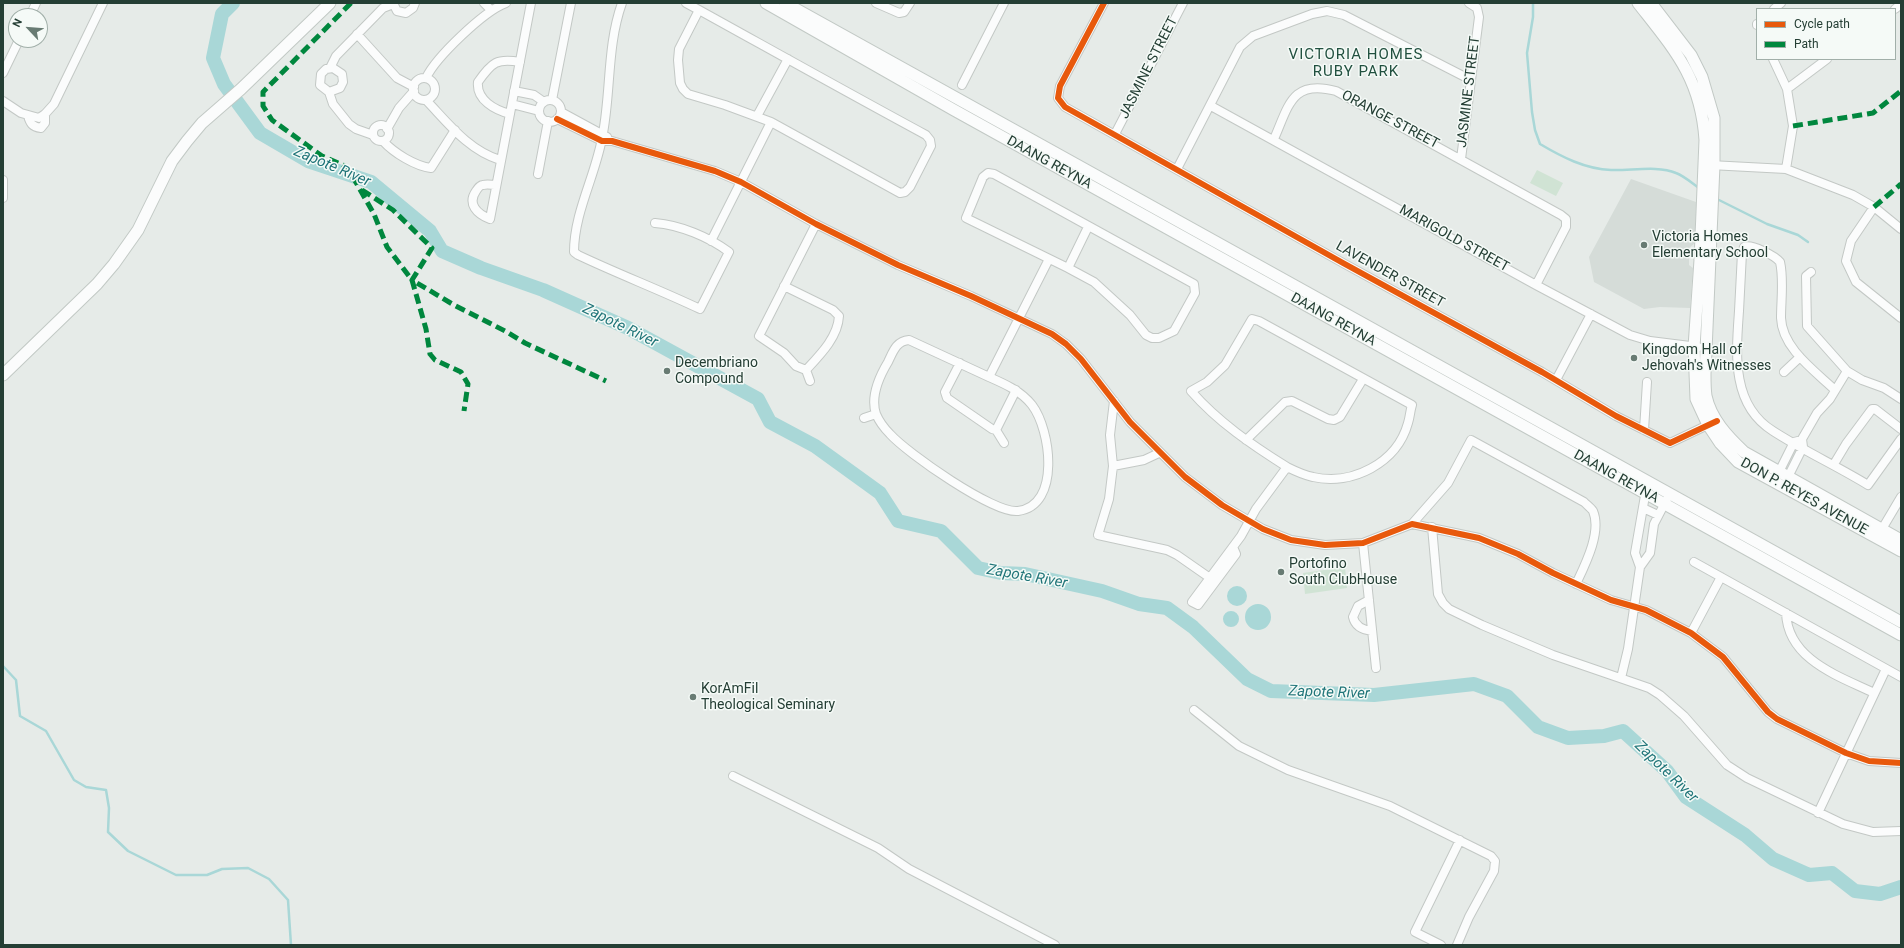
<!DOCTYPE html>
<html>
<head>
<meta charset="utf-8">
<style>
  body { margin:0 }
  #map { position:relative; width:1904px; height:948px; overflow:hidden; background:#e6ebe8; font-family:Roboto,sans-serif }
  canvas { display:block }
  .frame { position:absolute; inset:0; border:4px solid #243e34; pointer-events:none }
  .legend { position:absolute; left:1756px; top:8px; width:140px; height:52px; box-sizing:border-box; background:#f5faf7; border:1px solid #a1afa9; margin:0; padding:5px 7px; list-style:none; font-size:12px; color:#243e34 }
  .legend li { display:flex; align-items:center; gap:8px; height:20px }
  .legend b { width:20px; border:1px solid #a1afa9 }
  .north { position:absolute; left:8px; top:8px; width:40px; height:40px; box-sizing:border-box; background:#f5faf7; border:1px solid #a1afa9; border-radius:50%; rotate:296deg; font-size:11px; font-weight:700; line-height:16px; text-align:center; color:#243e34 }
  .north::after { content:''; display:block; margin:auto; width:14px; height:18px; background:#687b73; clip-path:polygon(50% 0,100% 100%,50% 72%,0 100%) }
</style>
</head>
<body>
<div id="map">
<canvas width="1904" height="948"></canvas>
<div class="frame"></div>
<ul class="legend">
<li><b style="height:5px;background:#e8590c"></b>Cycle path</li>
<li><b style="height:5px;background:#00873e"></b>Path</li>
</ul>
<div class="north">N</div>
</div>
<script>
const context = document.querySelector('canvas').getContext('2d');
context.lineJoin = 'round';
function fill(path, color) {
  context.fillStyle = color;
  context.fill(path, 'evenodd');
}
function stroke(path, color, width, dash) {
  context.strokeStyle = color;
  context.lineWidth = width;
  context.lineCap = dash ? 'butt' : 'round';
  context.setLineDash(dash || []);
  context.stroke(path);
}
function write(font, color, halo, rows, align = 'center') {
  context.font = font + ' Roboto,sans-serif';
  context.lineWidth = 3;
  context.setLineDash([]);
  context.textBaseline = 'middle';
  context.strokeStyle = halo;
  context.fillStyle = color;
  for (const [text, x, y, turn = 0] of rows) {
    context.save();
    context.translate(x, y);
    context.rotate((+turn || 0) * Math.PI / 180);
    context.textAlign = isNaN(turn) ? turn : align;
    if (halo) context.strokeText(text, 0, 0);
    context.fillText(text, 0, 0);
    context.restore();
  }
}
fill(new Path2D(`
  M1631,179L1696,202L1695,243L1689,248V265L1693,268L1690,308L1660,307L1644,309L1594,282L1589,257Z`), '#d5dcd8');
fill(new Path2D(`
  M1537,170L1563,183L1556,196L1530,183Z
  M1345,567L1347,588L1305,594L1303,573Z`), '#d0e3d4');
fill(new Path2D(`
  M1227 596a10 10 0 1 1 20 0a10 10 0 1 1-20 0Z
  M1245 617a13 13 0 1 1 26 0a13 13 0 1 1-26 0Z
  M1223 619a8 8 0 1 1 16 0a8 8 0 1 1-16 0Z`), '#a9d7d7');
stroke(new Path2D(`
  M1533,3V17L1527,53L1532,112L1535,130L1540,144C1562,157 1585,169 1611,170C1630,171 1658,165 1676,173C1684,176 1692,183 1699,188
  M1719,200L1767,224L1798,235L1808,242
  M3,666L16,680L20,716L46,731L74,780L86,787L106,790L109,808L108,832L128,851L176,875H207L222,869L248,868L269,879L288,900L291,945`), '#a9d7d7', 2.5);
stroke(new Path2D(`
  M233,3L222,14L213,58L224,84L260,133L308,161L371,182L430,231L442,251L481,268L543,290L628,328L758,399L770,422L815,446L880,493L898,521L941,531L978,568L1001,573L1025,574L1102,591L1139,604L1167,608L1193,627L1247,679L1271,691L1374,695L1474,684L1507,696L1538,727L1568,738L1604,736L1623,731L1667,771L1686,797L1745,835L1773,859L1809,875L1832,873L1855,891L1880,894L1901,887`), '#a9d7d7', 14);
const street = new Path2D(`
  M393,3L397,11L406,13L413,8L415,3
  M484,3L491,10
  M622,3C607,45 611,90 603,133C597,173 574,211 574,252L578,255C618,274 660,290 700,309L729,252C709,237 680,225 655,223
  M686,3L699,10C775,52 850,94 926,135L930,140L931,146L910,187L905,192L900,193L771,122L725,105L688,94L683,89L680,83L678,60L679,49L699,10
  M876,3L899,13L904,12L910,3
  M1104,3L1060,86L1058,98L1065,107L1343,263L1542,372L1616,416L1670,443L1712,423
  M1774,9L1781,3
  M1895,9L1901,4
  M30,16L36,3
  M1757,24V25
  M357,34L397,78L414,87
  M1773,59L1787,89L1793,126L1786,169
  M330,68L336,56L383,8L393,4
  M3,73L19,40
  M426,78C436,57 484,11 506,3
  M413 89a11 11 0 1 1 22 0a11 11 0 1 1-22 0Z
  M962,85L1004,3
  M1787,89L1827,59
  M514,91L534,95L544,102
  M329,92L340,88L343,82L342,74L333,68L326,69L321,74L320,85L329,92L333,104L349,124L356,129L373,135
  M426,100C448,123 468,150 500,160
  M552,100L571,3
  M539 111a11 11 0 1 1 22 0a11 11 0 1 1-22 0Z
  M3,101L21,113L39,118L45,114L54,104L103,3
  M512,104L539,111
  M1211,106L1536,285L1630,335L1650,341L1698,347
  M561,112L607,137
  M510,114C495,110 476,100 478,82C492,62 497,58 520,62
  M28,116C30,123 32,127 41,128L45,123V114
  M757,116L788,59
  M557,119L602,141H612L715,171L741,182L816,224L898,265L971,296L1052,334L1066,344L1081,359L1130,422L1185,477L1222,505L1263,529L1291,540L1325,545L1363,543L1412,524L1479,538L1518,554L1553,573L1611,600L1646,610L1691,633L1723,657L1768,712L1777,719L1846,753L1869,761L1901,763
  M373 133a8 8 0 1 1 16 0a8 8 0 1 1-16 0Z
  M387,129L399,108L414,91
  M1115,134L1183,3
  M1274,139C1289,105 1292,79 1336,91L1561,215L1566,219V227L1536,285
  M383,141C394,153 415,166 431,168L455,130
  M1461,159L1479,17L1477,8L1469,3
  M1710,165L1786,169L1853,195L1874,207L1901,229
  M1177,169L1240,47L1253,36L1312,14L1327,11L1344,15L1471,80
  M988,173L994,174L1194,284L1195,293L1174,331L1159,338H1152L1146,335L1130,315L1094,282L1068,268L966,218L983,177Z
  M538,174L548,121
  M3,180V198
  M496,185C492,185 487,184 483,185C480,185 478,188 476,191C467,204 477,214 490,219L531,3
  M1874,207L1851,241L1846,261L1856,282L1901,318
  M711,241L771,122
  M1068,268L1088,227
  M1811,272L1806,276L1807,326L1847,371L1862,380L1884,388L1901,399
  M784,286L833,310L839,316C838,337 820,355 806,370L796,366L784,353L759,336L816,224
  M960,363L945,392L947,398L992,429L996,430L1016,390
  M806,370L810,381
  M1784,372L1800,357
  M989,377L909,340C896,341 893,352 888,362C879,377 870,396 876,414C879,421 884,428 890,434C907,453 994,514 1018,511C1061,506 1051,430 1032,405C1021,391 1005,384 989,377L1049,259
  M1556,380L1591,314
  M1835,390C1815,371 1782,348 1781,318C1781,300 1784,279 1780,262C1775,256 1751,243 1744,247L1742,253C1741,272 1740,291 1739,311C1736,354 1731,405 1773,431C1804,451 1837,466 1868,485L1901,439
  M1114,401L1110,435L1113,466L1109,499L1098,535L1167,550L1177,555L1210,578
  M864,418L876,414
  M996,430L1004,443
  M1644,430L1647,382
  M1246,440L1285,402L1292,401L1328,419L1334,420L1340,417L1363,379
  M1834,464L1846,444L1872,409H1875L1901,429
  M1113,466L1144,460L1159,453
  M1779,472L1794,442L1798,441
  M1788,477L1803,447L1802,439L1817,413L1830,399L1847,371
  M1643,508L1658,515
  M1412,524L1448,483L1471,440L1584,502C1587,505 1591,508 1593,511C1602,532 1585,565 1576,584
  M1432,527L1438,594L1443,603L1449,609L1482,625L1553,655L1649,688L1660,695L1684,716L1727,765L1747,778L1843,824L1873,832L1901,831
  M1882,529L1901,497
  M1363,543L1376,668
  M1233,547L1236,554L1198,605L1192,602L1241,536L1256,509L1287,467C1252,445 1218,422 1191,391L1207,382L1225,365L1252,319L1259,321L1412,405C1410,411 1410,417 1408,423C1397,463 1352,486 1313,477C1303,475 1295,471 1287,467
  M1694,562L1901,677
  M1640,567L1650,553L1654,524L1667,499
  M1369,600L1358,606L1353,617C1355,626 1363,630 1372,631
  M1786,613C1788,660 1839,676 1874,693
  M1691,633L1721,577
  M1621,678L1628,649L1640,567L1635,553L1646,490
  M1194,710L1239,746L1288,770L1390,806L1491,856L1495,861L1494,871L1469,917L1457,945
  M733,776L878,848L909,869L1055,945
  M1818,813L1886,669
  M1441,945L1415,932L1460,840`);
const secondary = new Path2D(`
  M766,3L954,110L1901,635
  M785,3L1901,622
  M1638,3C1674,49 1701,78 1705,140L1700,260L1694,347L1696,399L1708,425L1720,443L1738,462L1901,551
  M1651,3L1691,55L1702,77L1714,118V165L1705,374C1705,381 1705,389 1706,396C1711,419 1727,436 1744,452L1901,540
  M3,375L97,284L114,264L138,230L172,161L187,141L202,123L241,89L330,3`);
stroke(street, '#c3c8c5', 10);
stroke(secondary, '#c2c9c5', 13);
stroke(street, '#fbfcfc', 8);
stroke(secondary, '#fbfcfc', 11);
stroke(new Path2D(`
  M351,3L263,92V106L272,120L322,156L343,165L350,172L374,214L387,247L412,280L426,329L430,354L435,360L461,372L468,384L464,411
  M1793,126L1873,113L1901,91
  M362,190L393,210L432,248L412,280L454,305L507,332L525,343L606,381
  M1874,207L1901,184`), '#00873e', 5, [10, 5]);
stroke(new Path2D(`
  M1104,3L1060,86L1058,98L1065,107L1343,263L1542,372L1616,416L1670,443L1717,421
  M557,119L602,141H612L715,171L741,182L816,224L898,265L971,296L1052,334L1066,344L1081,359L1130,422L1185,477L1222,505L1263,529L1291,540L1325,545L1363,543L1412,524L1479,538L1518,554L1553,573L1611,600L1646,610L1691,633L1723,657L1768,712L1777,719L1846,753L1869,761L1901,763`), '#e8590c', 6);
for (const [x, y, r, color] of [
  [1644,245,4,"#687b73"],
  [1634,358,4,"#687b73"],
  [667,371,4,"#687b73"],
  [1281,572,4,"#687b73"],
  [693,697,4,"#687b73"]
]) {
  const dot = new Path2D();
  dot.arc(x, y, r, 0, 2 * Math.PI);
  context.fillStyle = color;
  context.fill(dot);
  stroke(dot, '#f5faf7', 1.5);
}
write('14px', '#243e34', '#f5faf7', [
  ["JASMINE STREET",1149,68,-63],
  ["JASMINE STREET",1469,92,-83],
  ["ORANGE STREET",1390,120,28],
  ["DAANG REYNA",1049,163,29],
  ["MARIGOLD STREET",1454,239,29],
  ["LAVENDER STREET",1390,275,29],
  ["DAANG REYNA",1333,320,29],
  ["DAANG REYNA",1616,477,29],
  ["DON P. REYES AVENUE",1804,497,29]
]);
write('14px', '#243e34', '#f5faf7', [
  ["Victoria Homes",1652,237],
  ["Elementary School",1652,253],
  ["Kingdom Hall of",1642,350],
  ["Jehovah's Witnesses",1642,366],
  ["Decembriano",675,363],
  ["Compound",675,379],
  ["Portofino",1289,564],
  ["South ClubHouse",1289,580],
  ["KorAmFil",701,689],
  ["Theological Seminary",701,705]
], 'left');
context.letterSpacing = '1px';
write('15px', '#21503f', '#f5faf7', [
  ["VICTORIA HOMES",1356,55],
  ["RUBY PARK",1356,72]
]);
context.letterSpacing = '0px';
write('italic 15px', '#207579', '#f5faf7', [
  ["Zapote River",332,167,23],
  ["Zapote River",620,326,26],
  ["Zapote River",1027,577,10],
  ["Zapote River",1329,693,2],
  ["Zapote River",1666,772,44]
]);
</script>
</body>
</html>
